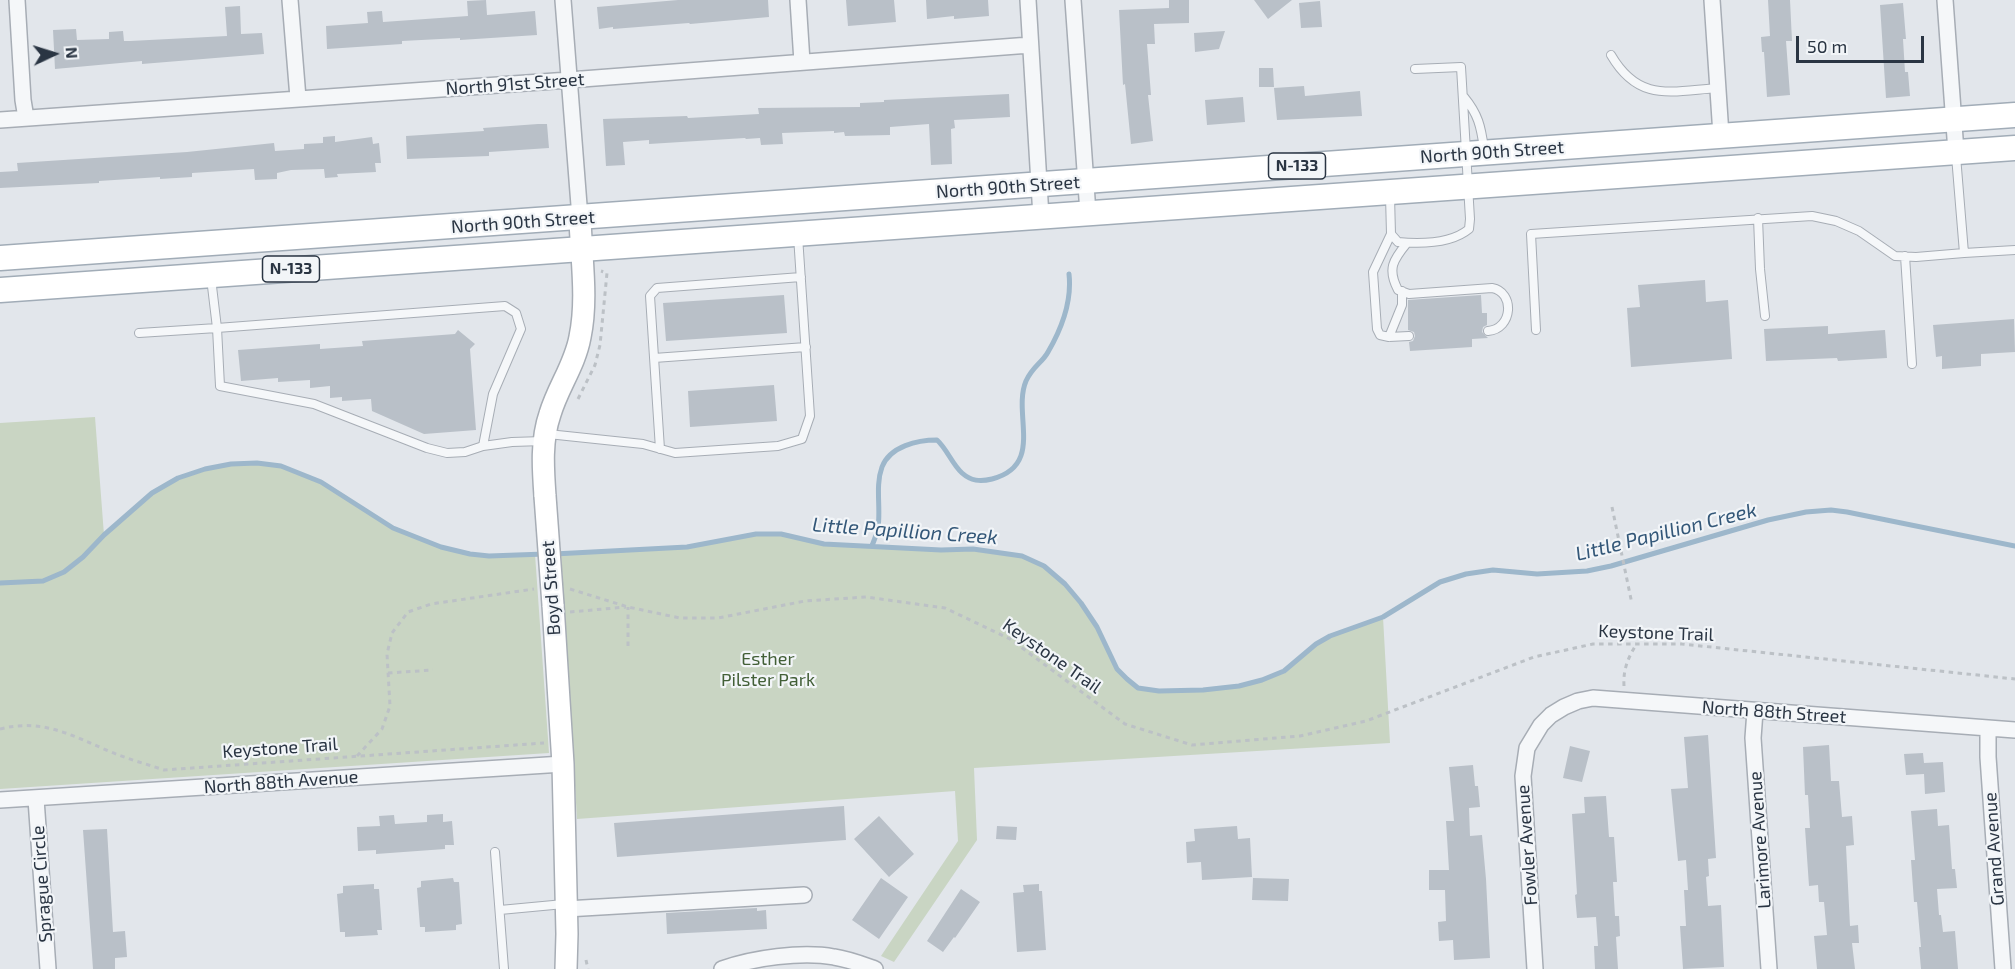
<!DOCTYPE html>
<html>
<head>
<meta charset="utf-8">
<style>
  body { margin:0 }
  #map { position:relative; width:2015px; height:969px; overflow:hidden; background:#e2e6eb; font-family:"Exo 2",sans-serif }
  canvas { display:block }
  .north { position:absolute; left:24px; top:24px; width:60px; height:60px; -webkit-text-stroke:4px #f2f5f8; paint-order:stroke; rotate:86deg; font-size:16px; font-weight:700; line-height:24px; text-align:center; color:#2a3543 }
  .north::after { content:''; display:block; margin:auto; width:21px; height:27px; background:#2a3543; clip-path:polygon(50% 0,100% 100%,50% 72%,0 100%) }
  .scale { position:absolute; left:1796px; top:36px; width:128px; height:27px; box-sizing:border-box; border:3px solid #2a3543; border-top:0; padding-left:8px; font-size:18px; line-height:21px; white-space:nowrap; color:#2a3543; -webkit-text-stroke:4px #f2f5f8; paint-order:stroke }
</style>
</head>
<body>
<div id="map">
<canvas width="2015" height="969"></canvas>
<div class="north">N</div>
<div class="scale">50 m</div>
</div>
<script>
const context = document.querySelector('canvas').getContext('2d');
context.lineJoin = 'round';
function fill(path, color) {
  context.fillStyle = color;
  context.fill(path, 'evenodd');
}
function stroke(path, color, width, dash) {
  context.strokeStyle = color;
  context.lineWidth = width;
  context.lineCap = dash ? 'butt' : 'round';
  context.setLineDash(dash || []);
  context.stroke(path);
}
function write(font, color, halo, rows, align = 'center') {
  context.font = font + ' "Exo 2",sans-serif';
  context.lineWidth = 4.5;
  context.setLineDash([]);
  context.textBaseline = 'middle';
  context.strokeStyle = halo;
  context.fillStyle = color;
  for (const [text, x, y, turn = 0] of rows) {
    context.save();
    context.translate(x, y);
    context.rotate((+turn || 0) * Math.PI / 180);
    context.textAlign = isNaN(turn) ? turn : align;
    if (halo) context.strokeText(text, 0, 0);
    context.fillText(text, 0, 0);
    context.restore();
  }
}
fill(new Path2D(`
  M95,417L104,535C128,516 148,494 176,479C206,464 245,460 278,466C292,468 308,476 320,482C346,495 369,515 394,528C440,552 484,559 535,554L549,753L0,789V423Z
  M756,534H781L824,544L941,550L973,549L1022,556L1044,566L1065,584L1081,603L1097,627L1117,669L1127,679L1139,688L1159,691L1239,686L1262,680L1284,671L1316,644L1330,636L1383,617L1390,743L974,768L977,840L894,962L881,956L958,841L955,791L577,819L561,553L687,547Z`), '#c9d5c3');
stroke(new Path2D(`
  M872,546C874,540 877,534 878,528C881,508 875,486 882,467C890,446 918,440 937,440C947,449 952,464 962,473C971,481 980,482 992,479C1045,465 1012,414 1026,381C1033,366 1042,363 1048,352C1062,328 1072,301 1069,274
  M554,554L687,547L756,534H781L824,544L941,550L973,549L1022,556L1044,566L1065,584L1081,603L1097,627L1117,669L1127,679L1138,688L1159,691L1203,690L1239,686L1262,680L1284,671L1316,644L1330,636L1383,617L1440,582L1466,574L1493,570L1537,574L1587,571L1611,566L1768,520L1806,512L1831,510L1847,512L2015,546
  M0,583L43,581L64,572L83,557L104,535L152,493L178,478L205,469L231,464L257,463L281,466L321,482L393,528L441,547L470,554L489,556L545,554`), '#9db7cb', 5);
fill(new Path2D(`
  M486,0L487,15L535,11L537,35L460,40V38L402,41V44L327,49L326,26L368,23L367,12L382,11L383,22L468,16L467,1Z
  M678,0H768L769,17L690,24L689,23L613,29V27L599,29L597,7Z
  M846,0H894L896,22L848,26Z
  M926,0H988L989,16L954,19V16L927,19Z
  M1169,0H1189V23L1154,24L1155,44H1147L1151,95H1148L1153,141L1131,144L1125,84L1123,85L1119,10L1169,8Z
  M1254,0H1292L1268,19Z
  M1768,0H1790L1792,41H1786L1790,95L1767,97L1764,52H1762L1761,37L1770,36Z
  M1320,1L1322,27L1301,28L1299,3Z
  M1903,3L1906,39H1903L1905,72H1908L1910,96L1886,98L1880,5Z
  M240,6L241,34L262,33L264,54L142,64V61L55,69L53,30L76,29L77,40L109,39V32L123,31L124,41H130L227,36L225,7Z
  M1225,31L1219,49L1195,52L1194,33Z
  M1259,68H1273L1274,87H1259Z
  M1304,86L1305,96L1360,91L1362,116L1277,120L1274,88Z
  M1009,94L1010,117L954,120L955,128L951,129L952,164L931,165L929,124L890,127V135L845,136L844,132L834,133V131L782,133L783,144L761,145L760,138L746,139L745,138L649,144V140L623,142L625,165L606,166L603,119L687,116L688,118L759,114L758,108L860,107V103L884,102V100Z
  M1243,97L1245,122L1207,125L1205,100Z
  M538,124H547L549,148L489,152V156L407,159L406,136L484,131L483,128Z
  M335,136V142L372,137L373,144L379,143L381,163H375L376,172L337,174L338,177L325,178L324,169L291,170L277,173V179L255,180L254,169L192,173V177L160,179V177L99,181V183L0,188V172L18,171L17,163L187,152L274,143L275,151L304,149V144L323,143V137Z
  M1705,280L1706,302L1728,300L1732,359L1631,367L1627,308L1640,307L1638,285Z
  M784,295L787,333L666,341L663,303Z
  M1481,295L1482,313H1487V325L1483,327L1482,332L1488,338L1472,339V347L1410,351L1409,342L1413,341L1415,336L1414,332L1408,330V300Z
  M2014,319L2015,352L1981,354V366L1942,369V356L1936,357L1933,325Z
  M1828,326V334L1885,330L1887,358L1838,361L1837,358L1766,361L1764,329Z
  M458,330L475,344L470,349L476,430L424,434L372,411L371,399L342,401V397L330,398V386L310,388V380L278,382V378L241,381L238,350L320,344V349L363,346L362,341L455,334Z
  M774,385L777,421L690,427L688,391Z
  M1708,735L1716,858L1708,859L1709,876L1706,877L1708,906L1721,905L1724,967L1683,969L1680,926H1686L1684,890H1688L1686,860L1678,861L1671,789L1688,788L1684,737Z
  M1829,745L1831,781H1839L1842,817L1852,816L1854,845L1846,846L1850,926L1858,925L1859,943H1852L1855,969H1817L1814,936L1827,935L1824,902H1819L1818,885L1809,886L1805,828H1810L1808,795H1805L1803,747Z
  M1570,746L1590,751L1582,782L1563,778Z
  M1923,753L1924,763L1943,762L1945,792L1925,794L1924,774L1906,775L1904,754Z
  M1473,765L1475,786H1478L1480,807L1469,808L1470,836L1482,835L1486,879L1490,958L1454,960L1453,940L1439,941L1438,922L1446,921L1445,890H1429V870H1449L1446,821H1454L1449,767Z
  M1606,796L1609,837H1614L1617,882H1613L1615,916H1619L1620,936L1616,937L1618,969H1595L1594,946H1598L1596,917L1577,918L1575,895L1577,894L1572,814L1585,813L1584,797Z
  M844,806L846,840L617,857L614,823Z
  M1937,809L1938,826L1949,825L1952,869H1955L1957,888L1937,889L1939,915H1941L1943,932L1955,931L1958,969H1921L1919,947H1921L1917,902H1914L1911,860H1915L1911,811Z
  M443,814V822L452,821L454,845H445V849L376,854V850L358,851L357,827L380,826L379,816L394,815L395,824L427,822V815Z
  M879,816L914,854L889,877L854,839Z
  M997,826L1017,827L1016,840L996,839Z
  M1237,826L1238,839L1250,838L1252,877L1202,880L1201,862L1187,863L1186,842L1195,841L1194,829Z
  M107,829L113,932L125,931L127,957L115,958V969H93L83,830Z
  M453,878L454,882H459L462,924L456,925V930L425,932V927H420L417,888L421,887V881Z
  M881,878L908,897L879,939L852,920Z
  M1253,878L1289,879L1288,901L1252,900Z
  M374,884V889H379L382,930H377L378,935L345,937V932H340L337,894L343,893V886Z
  M1039,884V891H1042L1046,950L1017,952L1013,893L1024,892L1023,885Z
  M961,889L980,902L955,938L954,937L943,952L927,941Z
  M757,908V911L766,910L767,929L667,934L666,913Z`), '#b9c0c8');
const lane = new Path2D(`
  M1611,55C1639,103 1671,91 1718,88
  M1464,97C1478,114 1481,126 1484,149
  M1390,196L1391,234L1398,242C1421,244 1451,244 1469,229L1470,219L1461,67L1415,69
  M1758,218L1760,269L1765,316
  M1391,234L1373,272L1377,329L1380,335L1389,337L1409,336
  M1407,243C1393,260 1387,269 1398,290L1409,294L1492,288C1515,292 1513,329 1488,331
  M1964,253L2015,250
  M1905,256L1912,364
  M211,278L217,328L505,306L516,313L521,329L493,394L483,446L512,442L543,441
  M1536,330L1531,234L1812,216L1836,221L1859,231L1895,256L1916,257L1964,253L1956,156
  M139,333L217,328L220,386L314,404L427,448L447,453L465,452L483,446
  M1389,337L1402,305V291
  M654,358L806,347
  M548,434L643,444L675,453L778,446L802,439L810,416L798,236
  M660,449L650,296L657,288L801,277
  M495,852L504,969
  M500,910L564,904`);
const street = new Path2D(`
  M17,0L23,100L26,118
  M290,0L298,98
  M563,0L580,218
  M798,0L802,62
  M1028,0L1041,217
  M1073,0L1088,213
  M1712,0L1721,135
  M1945,0L1956,152
  M0,120L569,80L1030,45
  M1755,711L1753,738L1769,969
  M1988,729V757L2003,969
  M36,799L48,969
  M0,800L563,764
  M566,909L804,895
  M722,969C752,958 802,951 834,957C848,959 861,964 875,969
  M1535,969L1523,776L1527,748L1541,725L1551,715L1564,707L1578,701L1593,698L2015,730`);
const secondary = new Path2D(`
  M545,496C543,468 541,440 550,414C558,387 575,365 580,337C588,299 581,257 580,218
  M553,605L563,764L567,934L566,969`);
const primary = new Path2D(`
  M0,258L2015,115
  M0,290L2015,148`);
stroke(lane, '#a7adb5', 10);
stroke(street, '#a7adb5', 18);
stroke(secondary, '#a7adb5', 24);
stroke(primary, '#a1acb7', 27);
stroke(new Path2D(`
  M578,399L595,365L600,345L607,273L601,271
  M1612,507L1632,604
  M570,589L628,607L680,618H718L805,601L866,597L945,608L1010,639L1125,724L1192,745L1300,736L1366,721L1534,657L1593,644H1682L2015,679
  M570,612L626,607
  M628,646V607
  M388,673L433,670
  M1624,686C1623,669 1628,658 1637,643
  M0,729C43,718 73,736 111,752C128,759 146,764 164,770L544,743
  M357,756L382,729L390,706L387,654L392,633L408,612L431,604L534,589
  M586,960L588,969`), '#bcc1c6', 3, [4.5, 4.5]);
stroke(lane, '#f5f7f9', 8);
stroke(street, '#f5f7f9', 15);
stroke(secondary, '#fff', 21);
stroke(primary, '#fff', 24);
const secondaryBridge = new Path2D(`
  M545,496L553,605`);
stroke(secondaryBridge, '#a7adb5', 24, []);
stroke(secondaryBridge, '#fff', 21);
for (const [x, y, w] of [
  [1297,166,57],
  [291,269,57]
]) {
  const box = new Path2D();
  box.roundRect(x - w / 2, y - 13, w, 26, 4.5);
  context.fillStyle = '#f2f5f8';
  context.fill(box);
  stroke(box, '#2a3543', 1.5);
}
write('bold 16px', '#2a3543', null, [
  ["N-133",1297,166],
  ["N-133",291,269]
]);
write('18px', '#2a3543', '#f2f5f8', [
  ["North 91st Street",515,84,-4],
  ["North 90th Street",1492,152,-4],
  ["North 90th Street",1008,187,-4],
  ["North 90th Street",523,222,-4],
  ["Boyd Street",551,588,-94],
  ["Keystone Trail",1656,633,2],
  ["Keystone Trail",1052,656,35],
  ["North 88th Street",1774,712,4],
  ["Keystone Trail",280,748,-4],
  ["North 88th Avenue",281,782,-4],
  ["Larimore Avenue",1760,840,-94],
  ["Fowler Avenue",1527,845,-94],
  ["Grand Avenue",1994,849,-94],
  ["Sprague Circle",42,884,-94]
]);
write('18px', '#425f37', '#f2f5f8', [
  ["Esther",768,659],
  ["Pilster Park",768,680]
]);
write('italic 20px', '#335778', '#f2f5f8', [
  ["Little Papillion Creek",905,531,4],
  ["Little Papillion Creek",1666,532,-14]
]);
</script>
</body>
</html>
